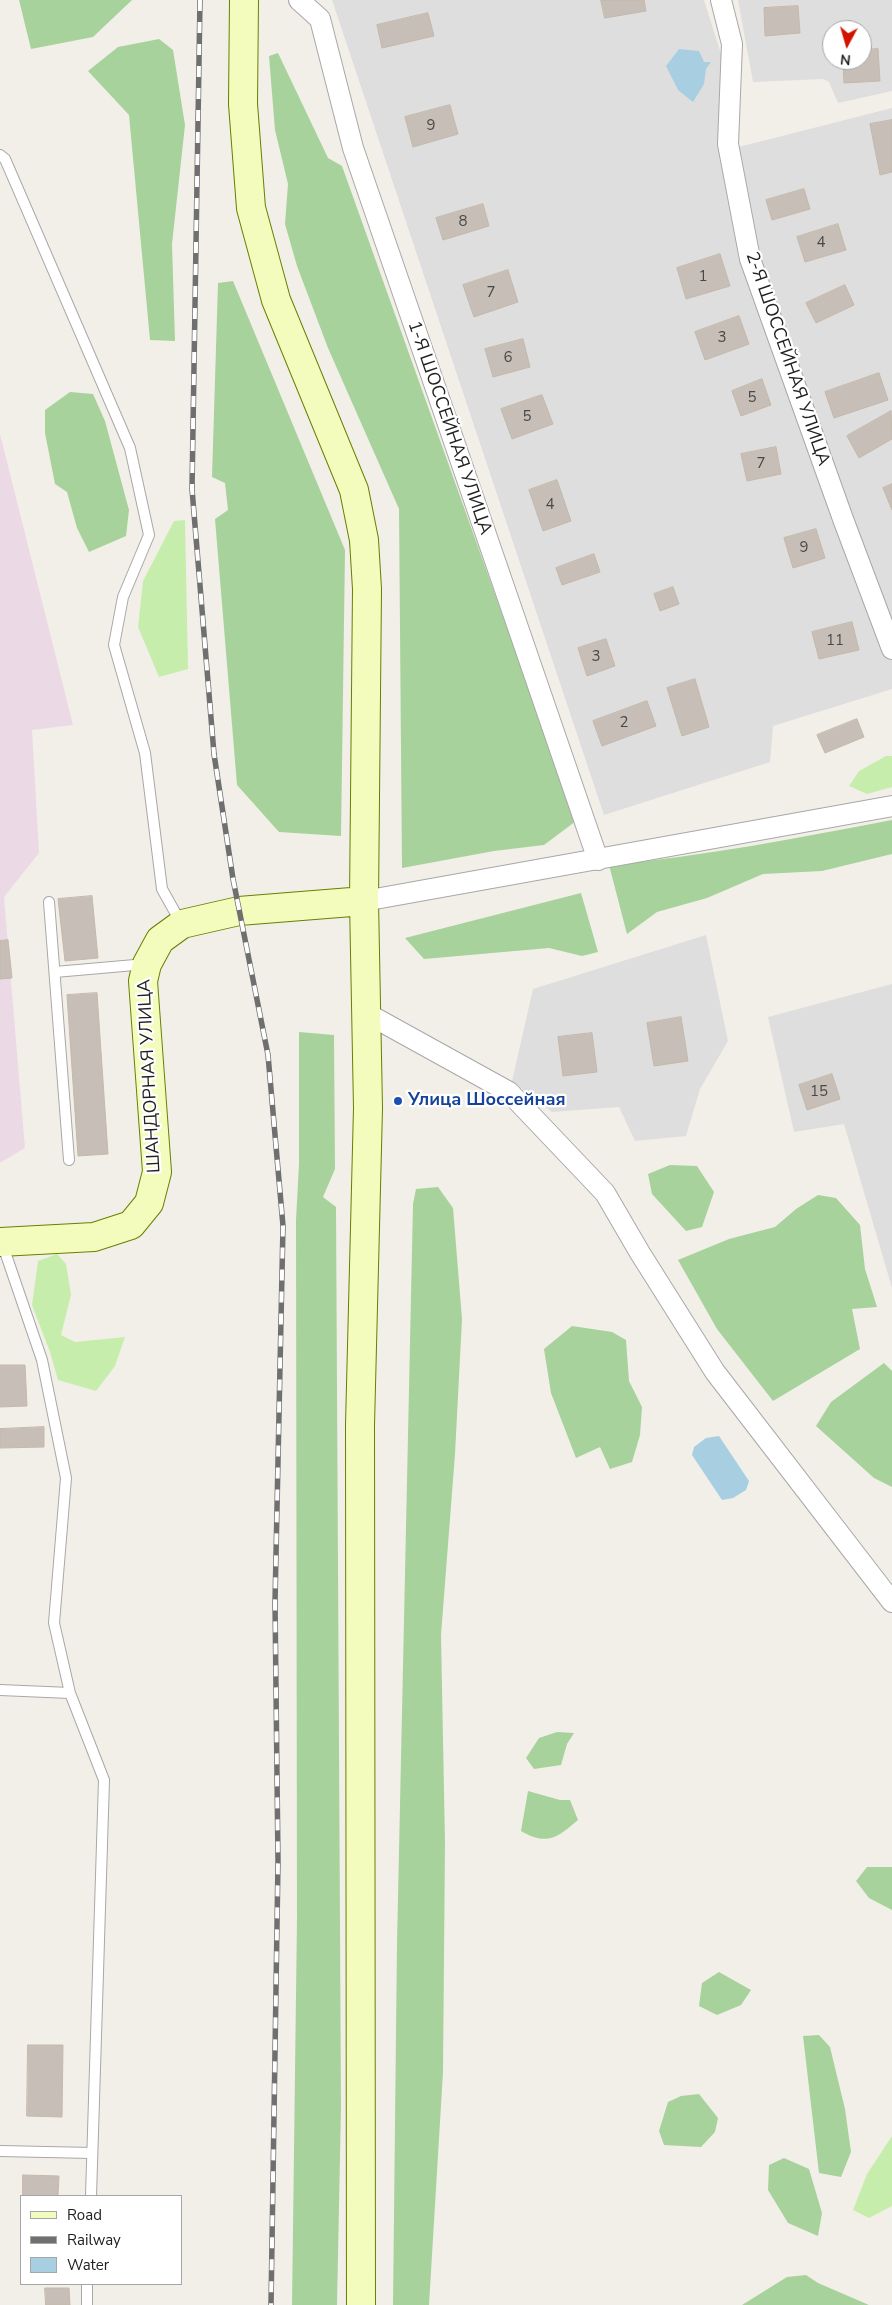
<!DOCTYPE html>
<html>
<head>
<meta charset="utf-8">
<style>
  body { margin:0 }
  #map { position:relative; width:892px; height:2305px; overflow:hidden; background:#f2efe8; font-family:"Nunito Sans",sans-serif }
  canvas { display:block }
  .legend { position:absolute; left:20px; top:2195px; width:162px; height:90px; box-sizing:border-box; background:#fff; border:1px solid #a6a6a6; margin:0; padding:6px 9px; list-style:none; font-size:15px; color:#212121 }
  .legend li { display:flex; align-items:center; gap:10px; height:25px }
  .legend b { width:25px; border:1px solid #a6a6a6 }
  .north { position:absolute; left:822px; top:20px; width:50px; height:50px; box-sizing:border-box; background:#fff; border:1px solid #a6a6a6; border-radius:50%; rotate:186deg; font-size:14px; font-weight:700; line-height:20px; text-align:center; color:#212121 }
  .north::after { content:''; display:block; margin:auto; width:18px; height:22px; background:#d31200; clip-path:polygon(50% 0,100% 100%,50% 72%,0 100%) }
</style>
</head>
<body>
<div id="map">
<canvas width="892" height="2305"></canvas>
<ul class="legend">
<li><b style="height:6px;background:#f3fcbc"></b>Road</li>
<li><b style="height:6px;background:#6f6f6f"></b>Railway</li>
<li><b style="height:14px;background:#a7cfe1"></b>Water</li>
</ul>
<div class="north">N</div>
</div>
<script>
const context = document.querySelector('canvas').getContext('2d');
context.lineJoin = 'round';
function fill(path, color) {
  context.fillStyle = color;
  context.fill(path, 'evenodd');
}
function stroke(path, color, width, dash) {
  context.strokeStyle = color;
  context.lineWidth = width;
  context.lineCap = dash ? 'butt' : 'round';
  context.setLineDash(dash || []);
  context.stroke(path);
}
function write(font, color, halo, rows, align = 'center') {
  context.font = font + ' "Nunito Sans",sans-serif';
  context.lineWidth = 4.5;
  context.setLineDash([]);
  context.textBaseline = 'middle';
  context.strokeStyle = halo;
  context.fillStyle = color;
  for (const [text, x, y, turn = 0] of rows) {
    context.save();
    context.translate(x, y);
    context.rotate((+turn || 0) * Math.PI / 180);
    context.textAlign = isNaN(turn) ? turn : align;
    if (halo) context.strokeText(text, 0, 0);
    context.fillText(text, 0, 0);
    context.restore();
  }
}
fill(new Path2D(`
  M332,0H704L723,60L719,152L892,108V689L773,726L770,762L604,815Z
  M738,0H892V91L838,103L829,82L823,79L753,82ZM832,30H862V60H832Z
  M706,935L728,1041L700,1089L686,1136L635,1141L619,1107L552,1112L512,1081L533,989Z
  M892,984V1288L844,1124L794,1132L768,1017Z`), '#dfdede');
fill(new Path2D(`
  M0,434L73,725L32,730L39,853L4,897L25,1148L0,1163Z`), '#ebdae6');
fill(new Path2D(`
  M185,520L188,669L159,677L138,627L143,581L174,521Z
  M886,756H892V787L867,794L849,786L859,771Z
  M57,1254L66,1264L71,1295L61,1335L75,1342L125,1337L115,1366L96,1391L58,1380L50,1352L32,1305L38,1261Z
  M892,2136V2206L869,2218L853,2210L867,2174Z`), '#c7edad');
fill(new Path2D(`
  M19,0H132L93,37L31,49Z
  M159,39L173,50L185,125L172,244L175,341L150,340L129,115L88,71L118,47Z
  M278,53L328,158L342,166L576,821L544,845L494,851L402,868L399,509L328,348L297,266L285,224L288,184L275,130L269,56Z
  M233,281L345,550L341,836L279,832L237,785L215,519L228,510L225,483L212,477L218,283Z
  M70,392L93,394L105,421L129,510L126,536L89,552L77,528L67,492L55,484L45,433V410Z
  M892,820V854L822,871L763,874L707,898L657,912L627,934L609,865C705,856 798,838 892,820Z
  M581,893L598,952L582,956L549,948L424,959L405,938Z
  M299,1032L334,1035L335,1169L323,1197L336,1207L341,2107L337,2305H292L297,1918L296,1220L299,1164Z
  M670,1165L697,1166L714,1192L702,1227L686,1231L652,1194L648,1174Z
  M438,1187L453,1208L462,1319L455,1454L441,1635L445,1843L443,2072L429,2305H393L397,1943L413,1204L416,1189Z
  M818,1195L836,1198L860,1225L865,1269L877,1307L852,1309L860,1349L773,1401L717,1329L678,1260L729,1239L775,1227L796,1209Z
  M572,1326L612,1332L626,1340L629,1381L642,1407L640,1435L632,1462L610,1469L600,1447L576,1458L551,1393L544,1349Z
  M884,1363L892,1371V1487L874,1478L816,1426L831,1402Z
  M557,1732L574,1733L567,1744L561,1765L534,1769L526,1758L539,1738Z
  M528,1791L560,1800H570L578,1820C557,1838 547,1846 521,1831Z
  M867,1867H892V1910L869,1898L856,1881Z
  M719,1972L751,1990L741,2005L717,2015L699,2006L702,1983Z
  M819,2035L830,2047L845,2109L851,2152L841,2177L819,2173L803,2036Z
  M699,2094L718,2118L715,2132L701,2147L664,2145L659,2131L668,2102L681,2096Z
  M784,2158L809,2169L822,2213L818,2236L788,2223L768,2190L769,2165Z
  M806,2275L818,2283L869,2305H892H742L787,2277Z`), '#a7d29b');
fill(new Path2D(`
  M679,49L699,51L704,62H711L706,69L704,84L693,102L678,90L666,66Z
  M719,1436L749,1481L746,1490L733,1498L722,1500L692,1455L694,1447L706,1438Z`), '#a7cfe1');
const building = new Path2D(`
  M601,0H644L646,11L605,18Z
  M798,6L800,33L765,36L764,8Z
  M428,13L434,36L382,48L377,25Z
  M878,49L880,81L844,83L843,60H862V50Z
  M450,105L458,134L413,147L405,117Z
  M892,120V172L880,175L870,124Z
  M804,189L810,209L772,220L766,200Z
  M483,204L489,226L443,240L436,218Z
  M838,224L846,250L805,262L797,237Z
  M720,254L730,286L686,299L677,268Z
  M508,270L518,302L474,317L463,285Z
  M845,285L854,305L816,323L806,303Z
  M739,316L749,344L705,360L695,332Z
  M523,339L530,367L493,377L485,349Z
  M879,373L888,400L834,418L825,392Z
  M762,379L771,405L741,416L732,391Z
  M542,395L553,424L512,439L501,409Z
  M891,411L892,439L859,458L847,436Z
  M776,447L781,474L747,481L741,454Z
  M557,480L571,521L543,531L529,490Z
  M892,484V510L883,488Z
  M816,529L825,558L793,568L784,538Z
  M594,554L600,572L562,585L556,568Z
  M673,587L679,604L660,611L654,594Z
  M852,622L859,650L819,659L812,632Z
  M606,639L615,666L587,676L578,648Z
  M695,679L709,727L682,736L667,688Z
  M647,701L656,726L602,746L593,721Z
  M857,719L864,737L825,753L817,735Z
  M92,896L98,958L65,961L58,899Z
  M8,940L12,978L0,979V941Z
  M97,993L108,1154L78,1156L67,995Z
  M681,1017L688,1061L654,1066L647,1023Z
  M592,1033L597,1072L563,1076L558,1037Z
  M832,1074L840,1099L807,1110L799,1085Z
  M0,1365H25L27,1406L0,1407Z
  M44,1427V1447L0,1448V1429Z
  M28,2045H63L62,2117L27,2116Z
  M23,2175L59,2176L58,2196H23Z
  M45,2288H69L70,2305H46Z`);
fill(building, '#c7bfb7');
stroke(building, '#c4b8a9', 1);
const lane = new Path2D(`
  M0,155L5,159L130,448L149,535L123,597L114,645L145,753L162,889L181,923
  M49,902L69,1160
  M55,972L146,964
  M2,1243L42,1360L66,1478L54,1623L70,1693L104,1780L91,2196
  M0,1690L70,1693
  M0,2151L92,2153
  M87,2305V2284`);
const street = new Path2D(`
  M299,0L320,19L353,148L598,860
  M721,0L732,44L728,144L750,259L843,519L892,649
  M364,901L892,806
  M366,1013L509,1092L605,1193L640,1253L715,1372L892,1602`);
const secondary = new Path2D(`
  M244,0L243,104L251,208L276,300L354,490L364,540L367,589L364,901L368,1108L360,1425L361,2305
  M0,1242L94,1237L131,1225L149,1203L157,1172L143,981L147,964L160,940L182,924L239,911L364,901`);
stroke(lane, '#a8a8a8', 12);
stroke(street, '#a8a8a8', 22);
stroke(secondary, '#678001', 30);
stroke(lane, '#fff', 10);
stroke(street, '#fff', 20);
stroke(secondary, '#f3fcbc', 28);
const rail = new Path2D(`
  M200,0L192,489L214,754L233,879L268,1055L283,1226L275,1602L278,1862L271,2305`);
stroke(rail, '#6f6f6f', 5.5);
stroke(rail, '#fff', 4, [11]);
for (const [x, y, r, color] of [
  [398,1101,5,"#1a4fb4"]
]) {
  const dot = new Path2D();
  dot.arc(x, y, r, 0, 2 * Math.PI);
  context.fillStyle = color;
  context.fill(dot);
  stroke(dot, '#fff', 2);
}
write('15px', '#4a4846', null, [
  ["9",431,126],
  ["8",463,222],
  ["4",821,243],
  ["1",703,277],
  ["7",491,293],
  ["3",722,338],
  ["6",508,358],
  ["5",752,398],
  ["5",527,417],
  ["7",761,464],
  ["4",550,505],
  ["9",804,548],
  ["11",835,641],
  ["3",596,657],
  ["2",624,723],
  ["15",819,1092]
]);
write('18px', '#212121', '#fff', [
  ["2-Я ШОССЕЙНАЯ УЛИЦА",787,359,71],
  ["1-Я ШОССЕЙНАЯ УЛИЦА",449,428,71],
  ["ШАНДОРНАЯ УЛИЦА",150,1076,-93]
]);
write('bold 18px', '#164399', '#fff', [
  ["Улица Шоссейная",408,1101]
], 'left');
</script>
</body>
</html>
